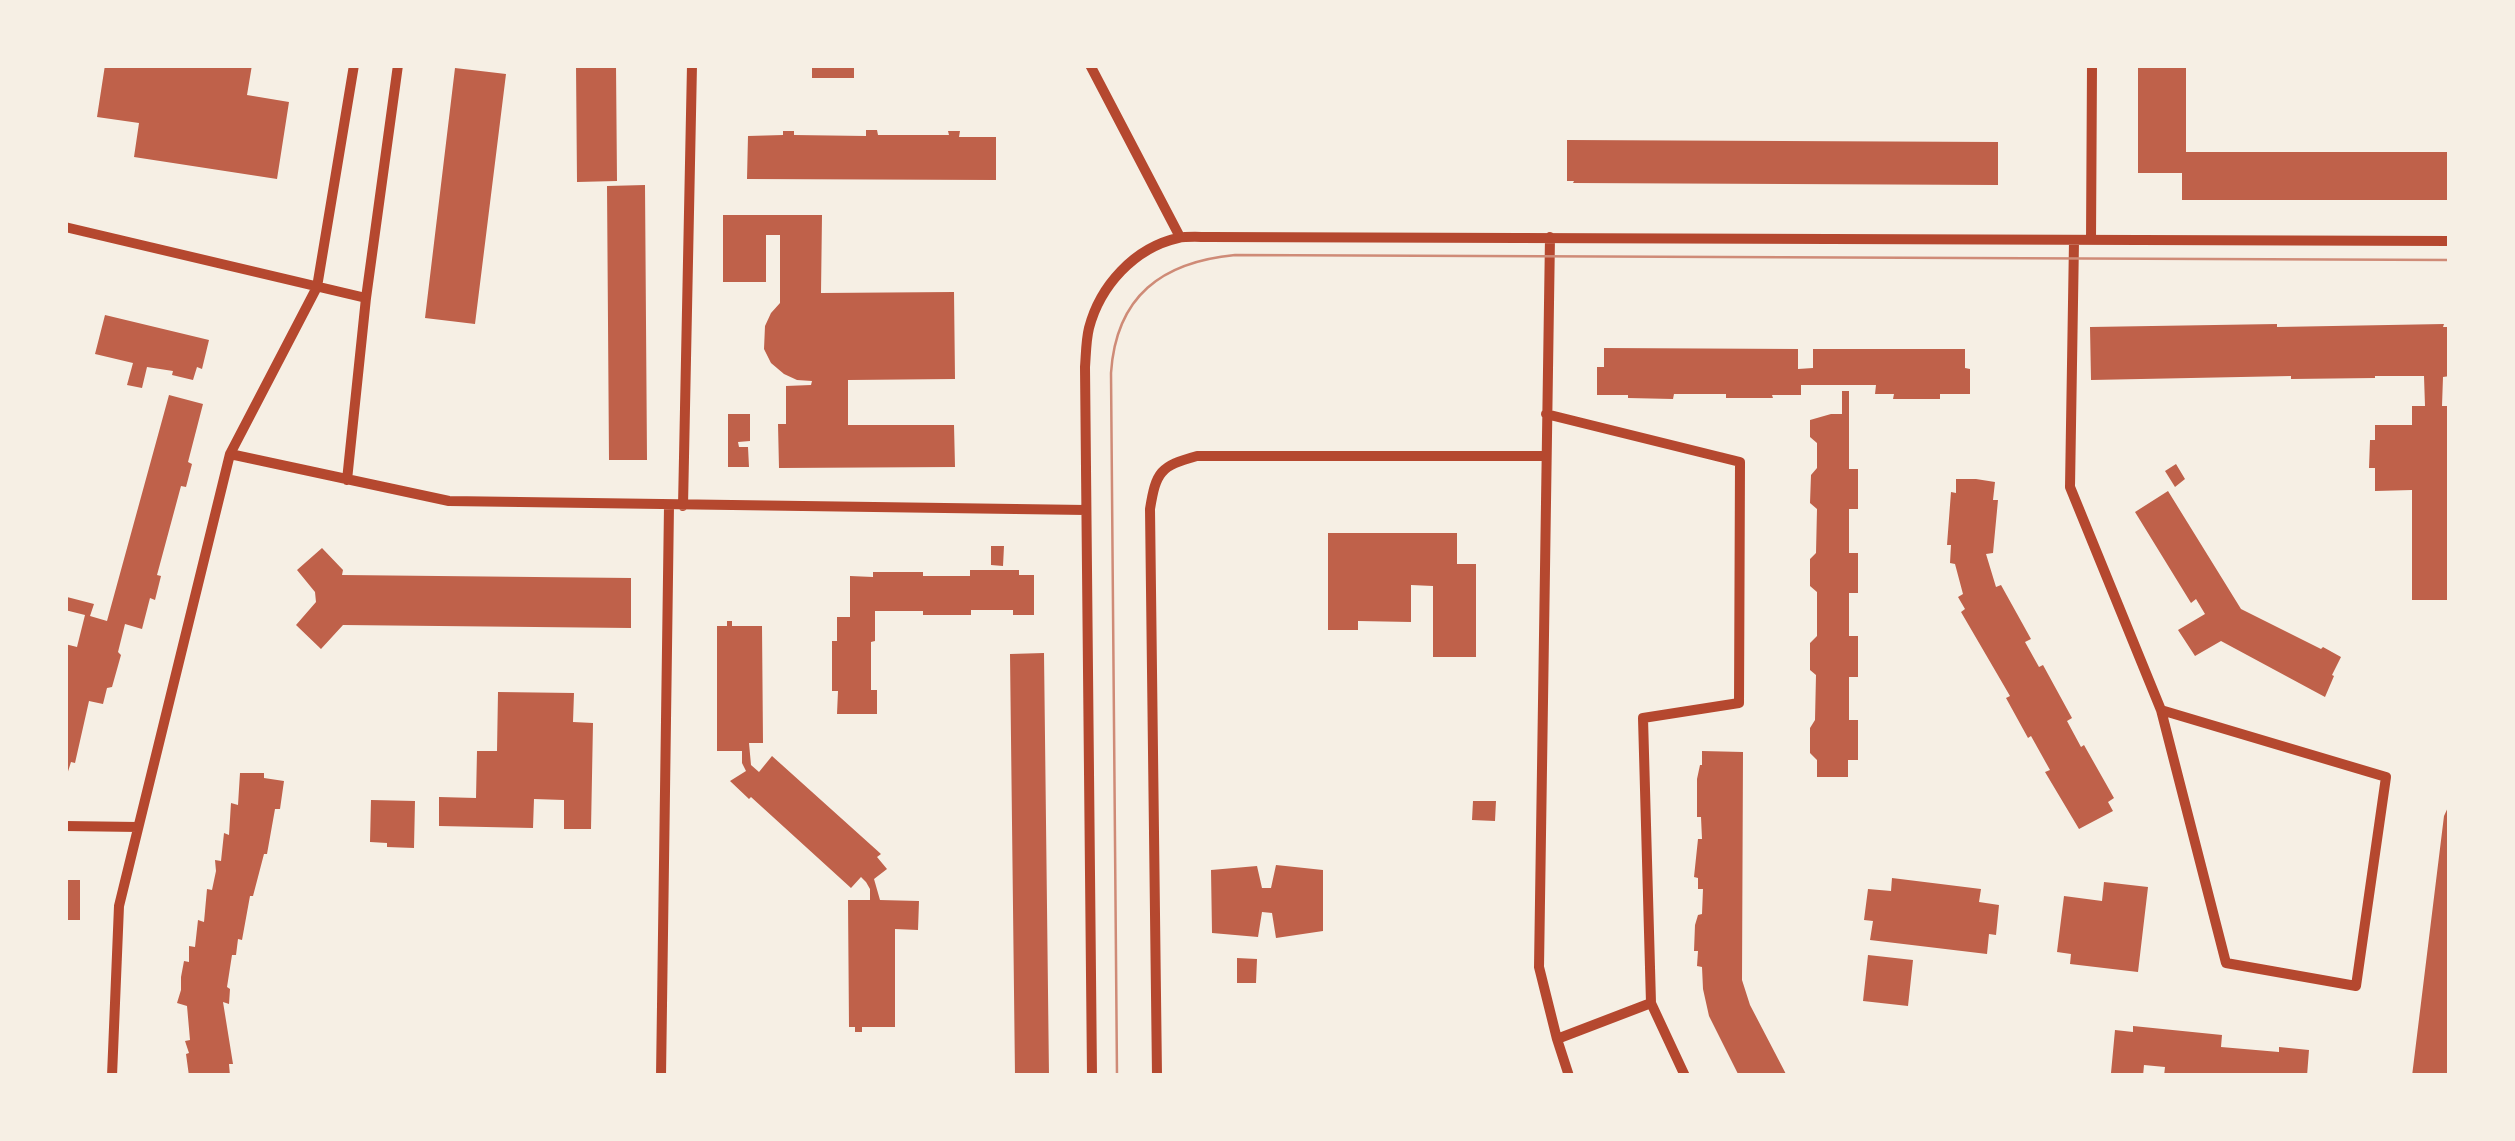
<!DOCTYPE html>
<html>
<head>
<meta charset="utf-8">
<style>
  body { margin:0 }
  #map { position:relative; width:2515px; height:1141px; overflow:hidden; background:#f6efe4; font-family:"Source Sans 3",sans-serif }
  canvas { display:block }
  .frame { position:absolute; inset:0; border:68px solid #f6efe4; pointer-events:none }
</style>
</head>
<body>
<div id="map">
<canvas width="2515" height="1141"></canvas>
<div class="frame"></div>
</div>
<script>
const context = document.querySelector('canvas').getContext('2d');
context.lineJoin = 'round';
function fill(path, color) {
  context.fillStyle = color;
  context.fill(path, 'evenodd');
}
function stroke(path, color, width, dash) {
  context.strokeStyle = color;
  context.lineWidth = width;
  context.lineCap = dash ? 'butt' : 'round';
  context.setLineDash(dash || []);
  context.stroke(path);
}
fill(new Path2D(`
  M105,65H252L247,95L289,102L277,179L134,157L139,123L97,117Z
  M576,65H616L617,181L577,182Z
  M812,65H854V78H812Z
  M2138,65H2186V152H2450V200H2182V173H2138Z
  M455,68L506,74L475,324L425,318Z
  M866,130H877L878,135H949L948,131H960L959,137H996V180L747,179L748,136L783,135V131H794V135L866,136Z
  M1567,140L1998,142V185L1573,183L1574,181H1567Z
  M645,185L647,460H609L607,186Z
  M723,215H822L821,293L954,292L955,379L848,380V425H954L955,467L779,468L778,424H786V386L811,385L812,381L797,380L784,374L771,363L764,349L765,326L771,313L780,303V235H766V282H723Z
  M105,315L209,340L202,369L197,367L193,380L172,375L173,371L147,367L142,388L127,385L133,363L95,354Z
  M2277,324V327L2444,324L2443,327H2450V376L2443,377L2442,406H2450V600H2412V490L2375,491V468H2369L2370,440H2375V425H2412V406H2425L2424,376H2375V378L2291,379V376L2091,380L2090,327Z
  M1604,348L1798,349V369L1813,368V349H1965V368L1970,369V394H1940V399H1893L1894,394H1875L1876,385H1801V395H1772L1773,398H1726V394H1674L1673,399L1628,398V395H1597V367H1604Z
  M1842,391H1849V469H1858V509H1849V553H1858V593H1849V636H1858V677H1849V720H1858V760H1848V777H1817V760L1810,753V728L1815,720L1816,675L1810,670V643L1817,636V592L1810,586V559L1816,553L1817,509L1810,503L1811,475L1817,468V443L1810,437V420L1831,414H1842Z
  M169,395L203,404L188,462L192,464L186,487L181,486L157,575L161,576L155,600L150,598L142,629L125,624L118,652L121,655L112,687L107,688L103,704L89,701L75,763L71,762L65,781V644L77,647L85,615L65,610V603L67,597L94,604L90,616L107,621Z
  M728,414H750V441L738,442L739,447H748L749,467H728Z
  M2176,464L2185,479L2175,487L2165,471Z
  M1956,479H1976L1995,482L1993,500H1998L1993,553L1986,554L1996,587L2001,585L2031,639L2025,642L2039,667L2043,665L2072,718L2067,721L2081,747L2084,745L2114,798L2108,802L2113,811L2079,829L2045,772L2050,770L2031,736L2028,738L2006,698L2010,696L1961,612L1965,609L1958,597L1963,594L1955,564L1950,563L1951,545H1947L1951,492L1956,493Z
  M2168,491L2241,609L2321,649L2323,647L2341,657L2332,675L2334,676L2325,697L2221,641L2195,656L2178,630L2205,614L2196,599L2191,603L2135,512Z
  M1328,533H1457V564H1476V657H1433V586L1411,585V622L1358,621V630H1328Z
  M991,546H1004L1003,566L991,565Z
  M322,548L343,570L342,575L631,578V628L343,625L321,649L296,625L316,602L315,592L297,570Z
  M970,570H1019V575H1034V615H1013V610H971V615H923V611H875V641L871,642V690H877V714H837L838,691H832V641H837V617H850V576L873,577V572H923V576H970Z
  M727,621H732V626H762L763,743H749L751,765L759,772L772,756L881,854L877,857L887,869L874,879L880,900L919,901L918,930L895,929V1027H862V1032H855V1027H849L848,900H870V889L866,882L861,877L851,888L751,797L749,799L730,781L746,771L742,763V751H717V626H727Z
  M1044,653L1049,1076H1015L1010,654Z
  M498,692L574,693L573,722L593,723L591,829H564V800L534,799L533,828L439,826V797L476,798L477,751H497Z
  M1702,751L1743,752L1742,980L1750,1005L1787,1076H1739L1709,1016L1703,989L1702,967L1697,966L1698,951H1694L1695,925L1698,915L1702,914L1703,889H1698V878L1694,877L1698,839H1702L1701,817H1697V779L1700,765H1702Z
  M240,773H264V778L284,781L280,809H275L267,854H264L253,896H250L242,940L238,939L236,955H232L227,987L230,989L229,1004L223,1002L233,1064H229L230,1076H189L186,1054L189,1053L185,1041L190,1040L187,1006L177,1003L181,990V977L184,961L189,962V946L195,947L198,920L204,922L207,889L212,890L216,871L215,860L221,861L224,833L229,835L231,803L238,805Z
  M371,800L415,801L414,848L387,847V843L370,842Z
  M1473,801H1496L1495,821L1472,820Z
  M2450,803V1076H2412L2444,816Z
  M1276,865L1323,870V931L1276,938L1272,913L1262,912L1258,937L1212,933L1211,870L1257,866L1262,888H1271Z
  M1892,878L1981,889L1979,902L1999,905L1996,935L1989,934L1987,954L1870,940L1873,921L1864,920L1868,889L1891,891Z
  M65,880H80V920H65Z
  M2104,882L2148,887L2138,972L2070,964L2071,954L2057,952L2064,896L2102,901Z
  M1868,955L1913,960L1908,1006L1863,1001Z
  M1237,958L1257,959L1256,983H1237Z
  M2133,1026L2222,1035L2221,1047L2279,1052V1047L2309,1050L2307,1076H2164L2165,1067L2144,1065L2143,1076L2111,1073L2115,1030L2133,1032Z`), '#bf614a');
stroke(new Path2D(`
  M1090,65L1180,237
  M65,227L366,298L398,65
  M1550,237L1539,967L1557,1039L1569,1076
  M2091,240L2092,65
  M2074,241L2070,487L2161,710L2386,777L2356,986L2226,963L2161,710
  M1546,414L1740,462L1739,703L1643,718L1651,1003L1685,1076
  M230,454L449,501L1086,510
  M347,480L366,298
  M683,506L692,65
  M65,826L138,827
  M1557,1039L1651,1003
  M112,1076L119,906L230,454L317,287L354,65
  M661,1076L669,506
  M1092,1076L1085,367C1086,354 1086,340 1089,328C1100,286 1134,248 1178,238C1187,236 1199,237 1209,237L2450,241
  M1157,1076L1150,509C1156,472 1160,466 1197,456H1546`), '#b5482f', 10);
stroke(new Path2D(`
  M1117,1076L1111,373C1116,296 1162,262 1235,255L2450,260`), '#cf8b77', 2.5);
</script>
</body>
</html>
